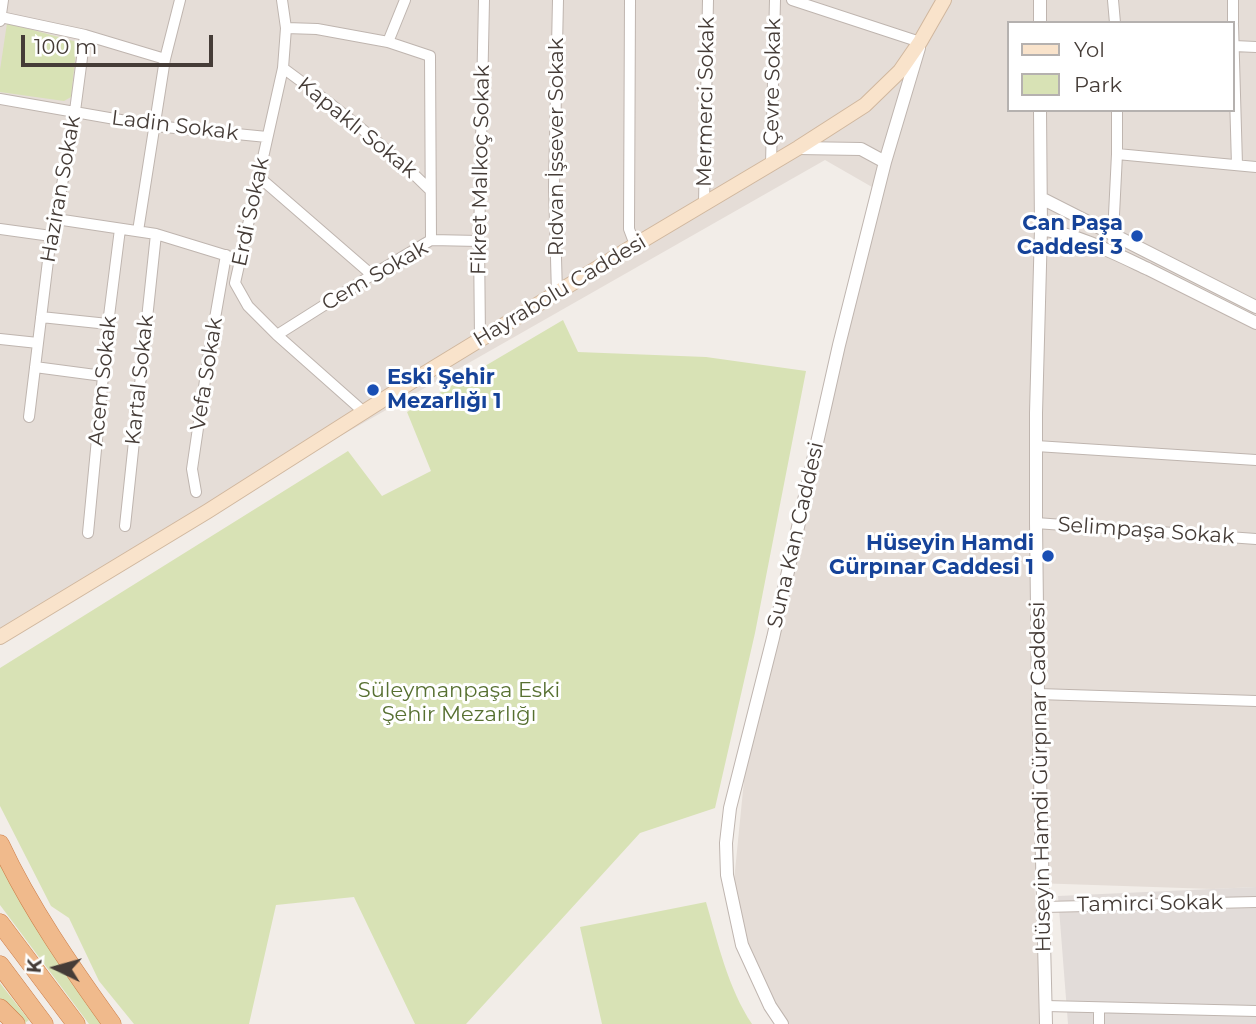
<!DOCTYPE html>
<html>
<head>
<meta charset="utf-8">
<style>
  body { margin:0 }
  #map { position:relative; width:1256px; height:1024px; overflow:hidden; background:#f2ede8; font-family:Montserrat,sans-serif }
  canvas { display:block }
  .legend { position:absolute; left:1007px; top:21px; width:228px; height:91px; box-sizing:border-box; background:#fff; border:2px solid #b5b1af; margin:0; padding:9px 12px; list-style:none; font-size:21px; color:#453c37 }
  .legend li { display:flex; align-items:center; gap:14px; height:35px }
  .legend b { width:35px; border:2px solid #b5b1af }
  .north { position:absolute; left:21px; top:933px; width:70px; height:70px; -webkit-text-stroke:5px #fff; paint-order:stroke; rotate:275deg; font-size:19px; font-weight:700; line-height:28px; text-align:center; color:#453c37 }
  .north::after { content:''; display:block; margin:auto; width:24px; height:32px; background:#453c37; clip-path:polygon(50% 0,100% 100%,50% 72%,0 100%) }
  .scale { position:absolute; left:21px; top:35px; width:192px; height:32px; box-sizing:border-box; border:4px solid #453c37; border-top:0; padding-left:9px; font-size:21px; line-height:24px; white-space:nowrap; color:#453c37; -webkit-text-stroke:5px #fff; paint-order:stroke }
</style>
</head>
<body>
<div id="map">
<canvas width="1256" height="1024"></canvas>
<ul class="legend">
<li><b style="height:9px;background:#f9e3cb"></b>Yol</li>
<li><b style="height:19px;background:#d8e2b5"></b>Park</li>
</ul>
<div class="north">K</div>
<div class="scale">100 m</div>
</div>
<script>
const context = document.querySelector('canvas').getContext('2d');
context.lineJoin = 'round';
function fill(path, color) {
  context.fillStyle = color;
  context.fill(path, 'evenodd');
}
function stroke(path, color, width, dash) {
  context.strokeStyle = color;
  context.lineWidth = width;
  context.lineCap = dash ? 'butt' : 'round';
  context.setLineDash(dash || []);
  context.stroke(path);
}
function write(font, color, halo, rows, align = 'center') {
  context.font = font + ' Montserrat,sans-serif';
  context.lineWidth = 6;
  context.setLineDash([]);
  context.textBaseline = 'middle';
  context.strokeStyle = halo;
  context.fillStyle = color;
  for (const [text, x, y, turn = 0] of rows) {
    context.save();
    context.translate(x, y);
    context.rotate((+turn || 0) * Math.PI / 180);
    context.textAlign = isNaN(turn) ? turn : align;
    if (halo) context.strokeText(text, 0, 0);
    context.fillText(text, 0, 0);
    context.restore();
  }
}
fill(new Path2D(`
  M0,0H1256V887L1213,889L1034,883L1046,1024H783L759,991L733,891L750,720L872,187L825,160L293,463L0,641ZM1009,23H1233V110H1009Z`), '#e5ddd7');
fill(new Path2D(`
  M1256,887V1024H1068L1058,896Z`), '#e2dcd9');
fill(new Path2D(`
  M7,23L77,42L71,97L64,101L0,92V70Z
  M563,320L578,352L706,357L806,371L755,633L715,808L640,833L466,1024H415L354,897L276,905L249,1024H134L99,981L69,918L51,906L0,806V668L348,451L382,496L431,471L407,412Z
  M0,862L102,1024H89L0,905Z
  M706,902C718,943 728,988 752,1024H602L580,927Z
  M0,983L29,1020L25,1023L0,998Z`), '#d8e2b5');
const minor = new Path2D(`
  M282,0L286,28L283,68L235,283L248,306L277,335L365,413
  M630,0L629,229L635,245
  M792,0L920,42
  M1113,0L1115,23
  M1233,0V23
  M1,17L85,35L165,59
  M0,21L3,0
  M1233,25L1237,165
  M286,28L317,29L388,42L430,56L431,240
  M388,42L405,0
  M1234,46L1256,47
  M283,68C335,106 385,145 430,190
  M0,99L155,126L267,137
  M1117,154L1256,167
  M771,164L775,0
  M259,177L372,275
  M704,204L708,0
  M56,219L156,234L231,257
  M0,229L51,236
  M138,231L165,59L180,0
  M1113,235L1117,154V110
  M557,294L554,186L558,0
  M41,317L108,324
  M277,335L372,275L431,240L479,241
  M0,339L38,343
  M480,339L479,241L484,0
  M35,367L103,376
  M29,417L51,236L56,219L75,111L85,35
  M1036,446L1256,460
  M196,492L192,469L209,353L226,255
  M1036,523L1256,539
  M125,526L156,234
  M88,533L108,324L120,229
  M1038,694L1256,701
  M1044,907L1256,902
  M1046,1006L1256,1011
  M1099,1008V1024`);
const tertiary = new Path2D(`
  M1040,23V0
  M1040,110L1041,229L1036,413V523L1038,694L1046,1024
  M798,148L861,149L885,162
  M1041,198L1256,307
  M1041,229C1079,235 1114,253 1148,269C1184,287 1220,305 1256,323
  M782,1024L770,1006L742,945L727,875L726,843L730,808L773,638L839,345L885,162L919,48`);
const secondary = new Path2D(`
  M0,637L208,511L414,380L635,245L798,148L865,105L900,71L920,42L944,0`);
const trunk = new Path2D(`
  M0,844C30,908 71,967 112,1024
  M0,923L76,1024
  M0,965L44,1024
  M0,1008L16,1024`);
stroke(minor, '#bfb5af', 12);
stroke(tertiary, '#bfb5af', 14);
stroke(secondary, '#d0b79e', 16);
stroke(trunk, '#cc7d48', 19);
stroke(minor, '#fff', 10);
stroke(tertiary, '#fff', 12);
stroke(secondary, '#f9e3cb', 14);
stroke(trunk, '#f0ba8c', 18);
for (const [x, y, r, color] of [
  [1137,236,7,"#1a4fb4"],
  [373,390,7,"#1a4fb4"],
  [1048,556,7,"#1a4fb4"]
]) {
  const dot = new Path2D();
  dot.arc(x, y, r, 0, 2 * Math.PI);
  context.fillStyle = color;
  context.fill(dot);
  stroke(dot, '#fff', 2.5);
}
write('21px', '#453c37', '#fff', [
  ["Çevre Sokak",773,82,-89],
  ["Mermerci Sokak",706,102,-89],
  ["Ladin Sokak",175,126,7],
  ["Kapaklı Sokak",357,128,39],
  ["Rıdvan İşsever Sokak",557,147,-90],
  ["Fikret Malkoç Sokak",481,170,-89],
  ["Haziran Sokak",61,189,-80],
  ["Erdi Sokak",251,212,-78],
  ["Cem Sokak",375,276,-30],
  ["Hayrabolu Caddesi",560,291,-31],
  ["Vefa Sokak",207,374,-81],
  ["Kartal Sokak",140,380,-84],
  ["Acem Sokak",103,381,-84],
  ["Selimpaşa Sokak",1146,531,4],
  ["Suna Kan Caddesi",796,535,-77],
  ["Hüseyin Hamdi Gürpınar Caddesi",1041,777,-91],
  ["Tamirci Sokak",1150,904,-1]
]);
write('bold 21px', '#164399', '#fff', [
  ["Can Paşa",1123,224],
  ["Caddesi 3",1123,248],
  ["Eski Şehir",387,378,"left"],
  ["Mezarlığı 1",387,402,"left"],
  ["Hüseyin Hamdi",1034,544],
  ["Gürpınar Caddesi 1",1034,568]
], 'right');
write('21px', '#577031', '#fff', [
  ["Süleymanpaşa Eski",459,691],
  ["Şehir Mezarlığı",459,715]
]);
</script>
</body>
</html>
